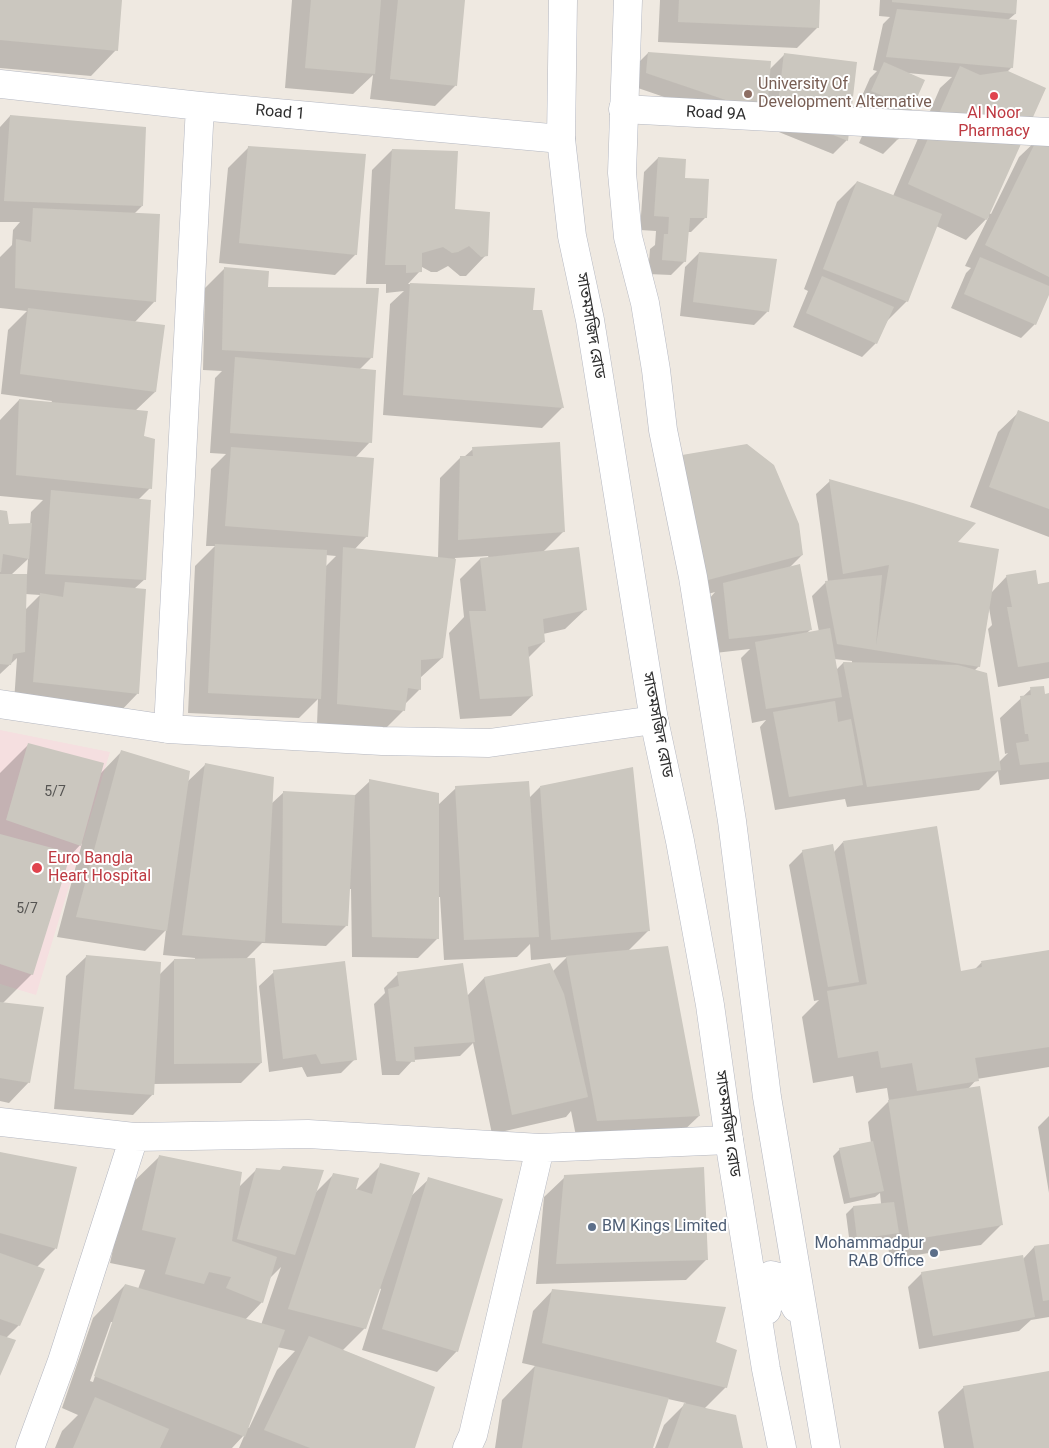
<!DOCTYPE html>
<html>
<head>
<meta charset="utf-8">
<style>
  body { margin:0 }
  canvas { display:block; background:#efe9e1 }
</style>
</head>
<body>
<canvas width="1049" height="1448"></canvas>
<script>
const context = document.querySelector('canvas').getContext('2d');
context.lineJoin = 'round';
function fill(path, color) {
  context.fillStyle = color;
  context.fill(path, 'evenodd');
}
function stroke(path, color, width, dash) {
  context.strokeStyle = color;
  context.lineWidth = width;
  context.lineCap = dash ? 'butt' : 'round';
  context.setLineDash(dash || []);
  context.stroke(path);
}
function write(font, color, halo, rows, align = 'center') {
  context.font = font + ' Roboto,"Noto Sans Bengali",sans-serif';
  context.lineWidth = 4;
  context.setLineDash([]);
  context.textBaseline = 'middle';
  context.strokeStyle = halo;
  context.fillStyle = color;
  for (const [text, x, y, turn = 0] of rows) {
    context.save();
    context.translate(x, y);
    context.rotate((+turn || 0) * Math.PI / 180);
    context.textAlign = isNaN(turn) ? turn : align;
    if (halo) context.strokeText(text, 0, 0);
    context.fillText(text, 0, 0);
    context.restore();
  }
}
fill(new Path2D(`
  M0,730L110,752L36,995L0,984Z`), '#f5dfe0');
fill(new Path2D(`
  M0,0H121L116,50L91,76L0,68Z
  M292,0H464L455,86L435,106L370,99L373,75L353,94L285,88Z
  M660,0H818L817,28L797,48L658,42Z
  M880,0H1016L1015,14L1008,20L1012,67L1007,72L989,213L991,214L1019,157L1040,137L1049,141V291L1035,324L1021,338L951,308L966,273L971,268L965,266L989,216L966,240L936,226L907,301L887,321L876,343L862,357L793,327L808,291L804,289L837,202L857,182L893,196L940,88L952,77L907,73L897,140L883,154L859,143L873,111L858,105L870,78L877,71L873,70L883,24L890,17L879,16Z
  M648,53L769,70L785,54L847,140L833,154L764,126L752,127L632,86L634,67Z
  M10,116L142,206L134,214L155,301L134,323L155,392L135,411L142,437L150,488L138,500L145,579L134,589L138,693L118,714L14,702L17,658L0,674V511L8,525H30L31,512L43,500L0,496V420L19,400L51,403L52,401L1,394L8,330L27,311L0,308V257L12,245L13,230L20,222H0V127ZM28,559L27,575H11ZM25,594L40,595L24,611Z
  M248,148L356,254L335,275L219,263L228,168Z
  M392,150L453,210L486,255L466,276H460L448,266L437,272H431L422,267H420V271L408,284L533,289L531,311L562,408L542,428L383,415L390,304L404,291L386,293V284H366L372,170Z
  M658,158L684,179L705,218L691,232H688L685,261L671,275L648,274L650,249L655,245L656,231L640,230L644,172Z
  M699,253L768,311L754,325L680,316L685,267Z
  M225,268L266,288L372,357L359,370L370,442L355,458L367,536L354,550L438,558L440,478L461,457H464L473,449L564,531L543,552L586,609L565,629L543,634L544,642L528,658L532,696L511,716L460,719L449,633L464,617L460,579L480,559L489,558L488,556L455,558L442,658L420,678V689L405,704L404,710L384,730L317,724L318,699L299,718L188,713L195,566L215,546H206L211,469L226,454L210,453L215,378L222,371L203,370L205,288ZM325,555L336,556L325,567Z
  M1019,412L1049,423V537L970,507L998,432Z
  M662,476L802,555L788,569L810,630L806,634L819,632L812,596L826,582H828L816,494L830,481L955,543L991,593L1007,576L1037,585L1049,583V678L998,687L988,629L992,625L989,608L979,666L974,671L998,763L1008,753L1005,754L1000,718L1031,689L1044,695L1049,694V779L1000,785L998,771L979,790L847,807L845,799L775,810L760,727L766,720L752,723L741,658L750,649L715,653L709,599L715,592L684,601ZM834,659L852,661V663H843L836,670Z
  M28,745L100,774L122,751L187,782L205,765L271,804L284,792L354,796L370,781L438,805L456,788L529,798L540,787L648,931L628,951L699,1116L678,1136L577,1141L571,1111L566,1117L492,1134L473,1043L460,1056L413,1060L399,1075H382L374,1004L385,993L384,988L398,974L467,996L484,978L553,971L567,957L531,960L530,944L517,957L444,960L440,897H438V938L418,958L352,957L351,889H349L347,925L326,946L262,943L245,960L261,1063L241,1083L153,1084V1094L133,1115L54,1109L66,976L87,956L159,975L174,960H195V958L163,955L166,930L145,951L57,937L82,843L69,857L32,974L2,1004L29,1082L9,1103L0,1101V773Z
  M843,842L960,973L974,970L981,963L1049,952V1067L977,1079L968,1089L1001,1225L981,1245L890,1259L887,1240L850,1245L846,1214L853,1207L881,1204L880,1193L875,1197L844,1204L833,1156L840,1149L871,1143L868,1122L889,1101L887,1088L856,1093L853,1076L813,1083L802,1017L819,1000L814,1001L789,865L803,851L834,852Z
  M274,972L355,1059L341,1073L307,1077L302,1067L269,1072L259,986Z
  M1049,1116V1193L1038,1127Z
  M0,1153L76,1168L55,1249L37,1267L19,1325L6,1338L0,1373Z
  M159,1157L239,1187L257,1169L315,1193L334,1174L355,1191L381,1165L410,1197L429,1179L457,1351L437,1372L362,1350L381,1289L379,1288L365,1328L342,1351L413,1448H239L245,1434L232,1448H55L62,1431L78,1415L62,1408L93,1318L125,1285L138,1289L145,1270L110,1263L126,1189ZM281,1267L261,1325L245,1320L262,1302L269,1279ZM111,1322H113L93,1382L90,1381ZM277,1347L295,1351L277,1370L249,1428L247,1427Z
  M565,1177L707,1259L686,1280L536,1284L544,1197Z
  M1049,1245V1317L1031,1320L1019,1331L919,1349L908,1287L922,1273L1023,1259L1034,1247Z
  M553,1290L714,1343L726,1387L704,1409L741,1448H655L664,1425L686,1403L668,1399L652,1448H495L502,1400L535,1366L522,1363L533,1311Z
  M1049,1372V1448H944L938,1412L964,1387Z`), '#0003');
fill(new Path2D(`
  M0,0H122L118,51L0,40Z
  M311,0H381L375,74L305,68Z
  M398,0H465L457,86L390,79Z
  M679,0H820L819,28L678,22Z
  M892,0H1017L1016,14L892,2Z
  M897,9L1017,20L1013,68L886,57Z
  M648,52L771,61L767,114L646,73Z
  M784,53L857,62L848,141L777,112Z
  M884,62L925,80L898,140L872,129L886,97L871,91Z
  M960,66L980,75L1008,71L1046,88L987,220L908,184Z
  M10,115L146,127L143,206L4,201Z
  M1039,135L1049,140V277L985,245Z
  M248,146L366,154L357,255L239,243Z
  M392,149L458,151L455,209L490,212L488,256L481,257L469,246L458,252L452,253L443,247L422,253V272L406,273V265H385Z
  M658,157L686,159L685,178L709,179L707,218H690L686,262L662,260L664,234H668L669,217L654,216Z
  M857,181L942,214L908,302L823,269Z
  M33,208L160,214L156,302L15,288L16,239L31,242Z
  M699,252L777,259L769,312L693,302Z
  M980,257L1049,286V295L1036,325L964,294Z
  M224,267L269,271L268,287L379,288L373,358L222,350Z
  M822,276L894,307L877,344L806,313Z
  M410,283L535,288L533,310H542L564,408L403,395Z
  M28,308L165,325L156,392L20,374Z
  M235,357L376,370L372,443L230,433Z
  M19,399L148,411L144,436L155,439L152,489L16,475Z
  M1018,410L1049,422V509L989,487Z
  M560,442L565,532L458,540L460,456H473L472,447Z
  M747,444L774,465L799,524L803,555L704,581L682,455Z
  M231,447L374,458L368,537L225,526Z
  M829,479L913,503L976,523L958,542L999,549L980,667L837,644L825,581L882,575L876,645L890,559L889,565L843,574Z
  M51,490L151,500L146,580L45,574Z
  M0,510L7,511L9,524L32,523L29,559L3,554L1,572H0Z
  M215,544L327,550L321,699L208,693Z
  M343,547L456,559L443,658L421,660V690L408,688L405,711L337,704Z
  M579,547L587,610L543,619L545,642L528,647L533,696L480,699L469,611H486L480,558Z
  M800,564L812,630L729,639L723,583Z
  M1036,570L1038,584L1049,582V662L1018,667L1007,607H1012L1006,575Z
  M0,574H27L25,652L13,654L11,665L0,664Z
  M65,582L146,589L139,694L33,682L40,593L63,597Z
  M830,628L842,697L766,709L755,642Z
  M843,662L958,665L987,673L1001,770L867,787Z
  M1044,686L1045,694L1049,693V762L1020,765L1016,743L1029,741L1028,734H1025L1020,696L1031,695L1030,687Z
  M835,701L838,722L851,719L863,785L789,797L773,712Z
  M28,743L104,763L81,846L6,820Z
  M121,750L190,771L167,931L76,917Z
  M205,763L274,777L265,942L182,935Z
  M633,767L650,931L551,940L540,786Z
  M369,779L439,793V939L372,937Z
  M529,781L539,937L464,940L455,786Z
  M283,791L355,795L348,926L282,923Z
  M937,826L961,971L982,967L981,961L1049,950V1047L975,1058L979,1081L917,1091L912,1063L881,1068L878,1051L838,1058L827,991L867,984L843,841Z
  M0,834L71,853L33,975L0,964Z
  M833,844L859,982L828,987L802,850Z
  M668,946L700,1116L597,1121L566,956Z
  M86,955L161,962L154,1095L74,1089Z
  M255,958L262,1063L174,1064V959Z
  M345,961L357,1060L321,1064L316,1054L283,1059L273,970Z
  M463,963L475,1042L414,1047L415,1062L396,1061L388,989L399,986L397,972Z
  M550,963L564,994L588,1097L512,1115L484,977Z
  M0,1002L44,1007L30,1083L0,1078Z
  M980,1086L1003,1225L910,1240L888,1100Z
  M873,1141L884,1191L850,1198L839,1148Z
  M0,1152L77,1167L57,1249L0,1233Z
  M159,1155L242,1172L232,1241L277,1257L263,1303L226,1288L231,1277L209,1272L204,1284L165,1274L176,1238L142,1230Z
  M380,1163L420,1173L366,1329L288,1309L333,1173L359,1178L356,1189L372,1194Z
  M283,1166L324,1170L295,1255L237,1239L256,1168L280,1170Z
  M704,1167L708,1260L556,1264L564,1175Z
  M428,1177L503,1199L458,1352L382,1329Z
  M894,1202L899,1233L857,1239L853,1206Z
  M1049,1244V1300L1043,1301L1034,1246Z
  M0,1253L45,1269L20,1326L0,1319Z
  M1023,1255L1035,1317L933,1336L921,1272Z
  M125,1284L285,1330L245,1437L94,1376Z
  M552,1289L726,1307L716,1342L737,1350L727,1388L542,1343Z
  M0,1335L16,1340L0,1376Z
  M309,1336L435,1387L415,1448H310L264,1430Z
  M535,1366L669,1398L653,1448H522Z
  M1049,1371V1448H974L963,1386Z
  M95,1397L169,1429L160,1448H73Z
  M684,1403L736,1415L743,1448H668Z`), '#cbc7bf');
const street = new Path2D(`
  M0,84L200,106L561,139
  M623,109L1049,132
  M0,704L168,729L382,741L489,743L654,720
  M168,729L200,106
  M0,1122L134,1137L308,1134L540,1148L729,1140
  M30,1448L62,1361L134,1137
  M467,1448L473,1435L540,1148`);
const secondary = new Path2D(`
  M563,0L561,139L572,236L590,320L654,720L680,841L710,1005L729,1140L766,1369L782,1448
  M628,0L622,173L628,237L645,303L656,370L663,430L693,577L732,821L767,1097L826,1448
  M767,1310L765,1298V1279L771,1275L779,1277L796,1308`);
stroke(street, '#b4b7c1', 29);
stroke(secondary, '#b4b7c1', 29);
stroke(street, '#fff', 28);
stroke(secondary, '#fff', 28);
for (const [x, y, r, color] of [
  [748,94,5,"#8d6e63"],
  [994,96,5,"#e0444e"],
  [37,868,6,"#e0444e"],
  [592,1227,5,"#5c6f8a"],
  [934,1253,5,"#5c6f8a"]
]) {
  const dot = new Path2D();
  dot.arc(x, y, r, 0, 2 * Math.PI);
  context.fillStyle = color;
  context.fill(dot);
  stroke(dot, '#fff', 2);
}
write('14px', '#555452', null, [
  ["5/7",55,792],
  ["5/7",27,909]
]);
write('16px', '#785e54', '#fff', [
  ["University Of",758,85],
  ["Development Alternative",758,103]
], 'left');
write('16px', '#2e2e2e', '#fff', [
  ["Road 1",280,113,5],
  ["Road 9A",716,114,3],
  ["সাতমসজিদ রোড",590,326,80],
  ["সাতমসজিদ রোড",657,725,79],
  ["সাতমসজিদ রোড",727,1124,82]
]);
write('16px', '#be3a42', '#fff', [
  ["Al Noor",994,114],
  ["Pharmacy",994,132],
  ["Euro Bangla",48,859,"left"],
  ["Heart Hospital",48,877,"left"]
]);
write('16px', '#4e5e75', '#fff', [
  ["BM Kings Limited",602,1227],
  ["Mohammadpur",924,1244,"right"],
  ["RAB Office",924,1262,"right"]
], 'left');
</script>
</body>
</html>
